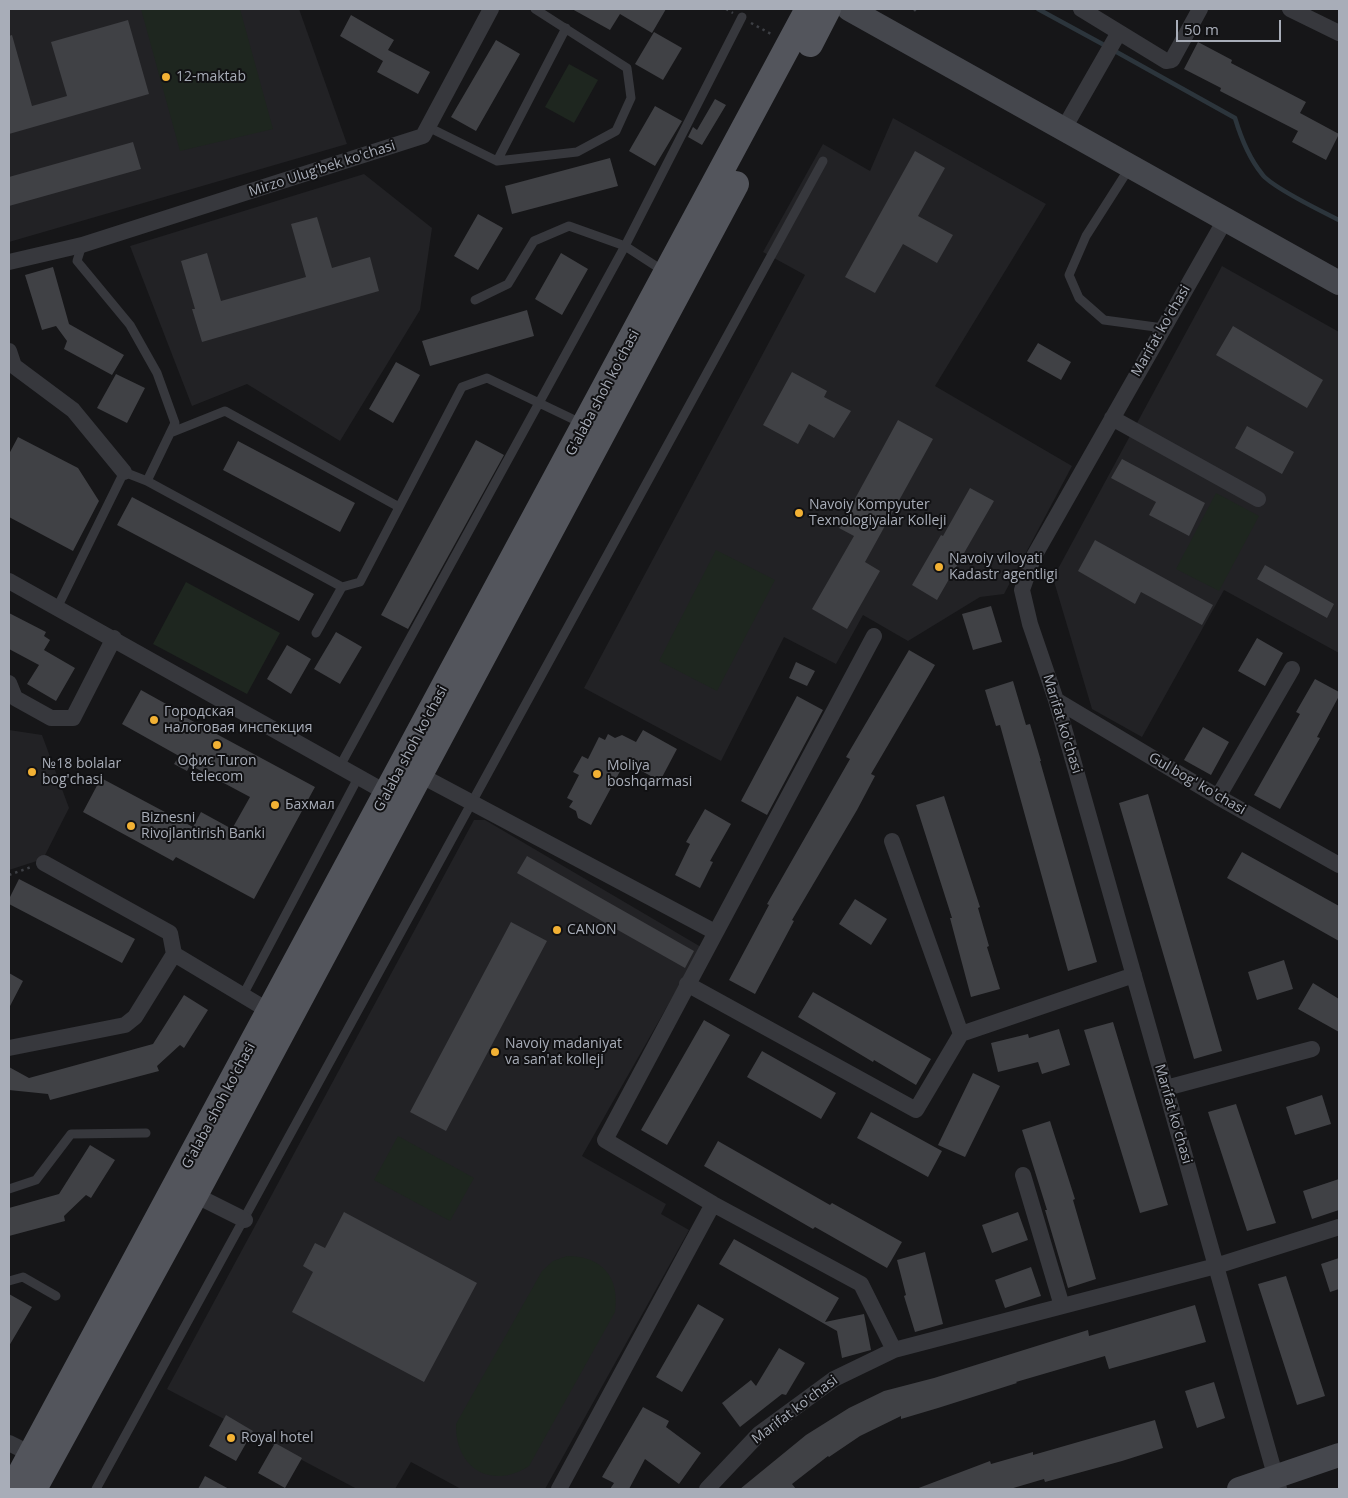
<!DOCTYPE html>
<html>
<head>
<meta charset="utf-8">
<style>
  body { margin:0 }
  #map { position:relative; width:1348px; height:1498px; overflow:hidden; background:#161618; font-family:"Open Sans",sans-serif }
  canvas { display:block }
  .frame { position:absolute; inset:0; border:10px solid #a8adb8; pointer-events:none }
  .scale { position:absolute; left:1176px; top:20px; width:105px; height:22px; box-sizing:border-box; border:2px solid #a8adb8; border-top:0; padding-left:6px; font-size:15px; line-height:18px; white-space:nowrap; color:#a8adb8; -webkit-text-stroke:4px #111113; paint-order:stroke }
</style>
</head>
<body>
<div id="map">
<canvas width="1348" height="1498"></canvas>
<div class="frame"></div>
<div class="scale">50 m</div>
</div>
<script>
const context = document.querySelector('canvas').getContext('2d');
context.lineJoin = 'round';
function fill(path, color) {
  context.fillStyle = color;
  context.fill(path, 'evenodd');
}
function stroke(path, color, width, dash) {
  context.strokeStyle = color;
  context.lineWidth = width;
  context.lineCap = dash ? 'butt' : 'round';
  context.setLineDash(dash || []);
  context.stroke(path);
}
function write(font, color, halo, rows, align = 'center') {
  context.font = font + ' "Open Sans",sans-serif';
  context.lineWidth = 4;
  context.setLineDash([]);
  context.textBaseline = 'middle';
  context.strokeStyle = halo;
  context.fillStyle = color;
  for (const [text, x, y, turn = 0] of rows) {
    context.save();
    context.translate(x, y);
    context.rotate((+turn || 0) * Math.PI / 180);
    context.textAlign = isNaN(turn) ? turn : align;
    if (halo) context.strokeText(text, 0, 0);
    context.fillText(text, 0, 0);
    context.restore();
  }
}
fill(new Path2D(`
  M9,9H299L347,144L9,242Z
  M893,118L1046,204L935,386L1072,466L1004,594L980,597L908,641L863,615L836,664L784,637L721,761L584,688L805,275L763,252L823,144L870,171Z
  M364,174L432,228L420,310L340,441L247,384L192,406L130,246Z
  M1222,266L1339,332V653L1224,590L1142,737L1092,709L1053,578Z
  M9,730L42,735L69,808L43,859L9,870Z
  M474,820H485L701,947L582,1156L666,1204L661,1214L689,1230L545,1489H461L411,1462L395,1489H357L167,1389Z`), '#222225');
fill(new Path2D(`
  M141,9H240L273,129L180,151Z
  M569,64L598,80L574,123L545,107Z
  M1216,493L1259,516L1219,591L1176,569Z
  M716,550L775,580L717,691L659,661Z
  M186,582L280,633L247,694L153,644Z
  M398,1136L474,1178L450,1221L374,1180Z
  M567,1256C602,1256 620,1277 615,1312L529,1466C492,1490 455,1469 456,1424L542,1271L553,1261Z`), '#1e261f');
stroke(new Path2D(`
  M1038,9L1106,46
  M1113,50L1235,118C1241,138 1249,158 1262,174C1271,187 1323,212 1339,220`), '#2c353c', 4.5);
fill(new Path2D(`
  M572,9H666L652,33L620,14L610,30Z
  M351,15L394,40L388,50L430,72L418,94L377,72L383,61L340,36Z
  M128,20L149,94L9,134V36L12,35L32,106L67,96L51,42Z
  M654,32L682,48L663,80L635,64Z
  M496,40L520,54L476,131L451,117Z
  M1198,42L1232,60L1231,63L1306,102L1300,113L1339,134L1326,160L1292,142L1298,131L1220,91L1221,88L1184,69Z
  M715,99L726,105L702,145L688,137L693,127L697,130Z
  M655,106L682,121L655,166L629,151Z
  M133,142L141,169L9,206V177Z
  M915,151L945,168L918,216L953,235L937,263L903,244L875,293L845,277Z
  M610,158L618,186L512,214L505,186Z
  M478,214L503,228L478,270L454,256Z
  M317,217L332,268L370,257L379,291L202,342L192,309H195L181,261L207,253L221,301L306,277L291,224Z
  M561,253L588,269L562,315L535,299Z
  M53,267L69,324L124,355L112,375L64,349L67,341L56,326L42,330L25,275Z
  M527,310L534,336L430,366L422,341Z
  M1233,326L1323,380L1307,408L1216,355Z
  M1038,343L1071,362L1061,380L1027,361Z
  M396,362L420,375L393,423L369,409Z
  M792,372L827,391L824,397L851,411L834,438L809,424L798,444L763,425Z
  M116,374L145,388L127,423L97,408Z
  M898,420L933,439L865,562L880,571L847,629L812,609L854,536L839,528Z
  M1247,426L1294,452L1282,474L1235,448Z
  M18,437L78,468L99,501L73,551L9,517V454Z
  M476,440L504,455L408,629L381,615Z
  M238,441L355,503L340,532L223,470Z
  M1122,459L1205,503L1189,536L1149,515L1156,502L1111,478Z
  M970,488L994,501L937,600L912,585L941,535L943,536Z
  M132,497L314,594L299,621L117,525Z
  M1095,540L1213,605L1202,625L1141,592L1135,604L1078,571Z
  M1265,565L1334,604L1327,618L1257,579Z
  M991,606L1002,642L973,650L962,614Z
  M9,613L46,632L44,636L50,640L44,650L75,668L56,701L27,684L39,665L9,649Z
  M336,632L362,647L340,684L314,669Z
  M1257,638L1283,653L1265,686L1238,671Z
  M287,645L311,659L291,694L267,679Z
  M909,650L935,665L871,774L875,776L857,810L792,920L794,921L755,994L729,980L769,905L767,904L850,759L846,757Z
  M796,662L815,671L807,686L789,678Z
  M1315,679L1339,692V696L1317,737L1320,738L1280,809L1254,795L1300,714L1296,712Z
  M1013,681L1026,725L1030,724L1041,761H1040L1097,962L1068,971L1000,725L996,726L985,690Z
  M141,690L186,715L185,717L315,787L254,899L176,857L173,861L83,812L101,778L193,827L201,812L232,829L250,797L190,765L187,771L174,764L179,756L122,724Z
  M797,696L823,710L767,815L741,801Z
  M1203,727L1229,742L1211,775L1184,760Z
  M643,730L677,749L660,781L625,762L591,825L578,818L576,811L569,807L573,801L567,798L579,775L573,772L582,756L588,759L599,737L605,740L608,734L615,738L622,735L636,742Z
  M1148,794L1222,1051L1194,1059L1119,803Z
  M944,796L980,907L978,908L989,946L987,947L1000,989L971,997L950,918H952L916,805Z
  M705,809L731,824L710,861L713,862L700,888L675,875L690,844L686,842Z
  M1242,852L1339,906V941L1227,878Z
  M527,856L694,951L685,968L517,873Z
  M19,879L135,939L122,963L9,904V899Z
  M855,899L887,919L871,945L839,924Z
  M511,922L547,941L446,1131L410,1112Z
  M1284,960L1293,989L1257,1000L1248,972Z
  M9,973L23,981L9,1008Z
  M1313,983L1339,999V1032L1298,1009Z
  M813,992L931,1059L916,1085L874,1060L873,1062L798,1017Z
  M184,995L208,1010L184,1048L180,1045L157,1066L159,1071L50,1100L48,1094L9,1090V1067L29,1078L153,1044Z
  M704,1020L730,1035L667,1145L641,1130Z
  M1113,1022L1168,1205L1140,1213L1084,1030Z
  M1059,1029L1070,1065L1042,1074L1038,1062L998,1072L991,1043L1028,1034L1029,1038Z
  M762,1051L836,1093L821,1119L747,1077Z
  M973,1073L1000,1086L965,1157L938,1145Z
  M1322,1095L1331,1124L1295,1135L1286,1107Z
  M1236,1104L1276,1223L1247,1231L1208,1112Z
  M871,1112L942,1151L928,1177L857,1138Z
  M1050,1121L1075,1199L1073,1200L1096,1279L1068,1288L1045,1210H1047L1022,1130Z
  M718,1141L830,1205L832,1203L902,1242L887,1268L815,1227L813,1229L704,1166Z
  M90,1145L115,1160L91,1198L86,1195L64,1216L65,1221L9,1236V1208L59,1194Z
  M1339,1179V1210L1312,1219L1303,1191Z
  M344,1212L477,1283L424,1382L292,1312L313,1272L303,1266L315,1243L325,1248Z
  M1018,1212L1028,1240L992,1253L982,1225Z
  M734,1239L839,1298L825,1322L864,1314L871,1350L842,1358L837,1331L719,1264Z
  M925,1252L943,1324L915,1332L904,1296L906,1295L897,1260Z
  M1339,1258V1289L1330,1292L1321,1264Z
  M1031,1267L1041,1296L1005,1308L995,1280Z
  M1286,1276L1325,1396L1297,1405L1258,1284Z
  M9,1294L32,1307L9,1346Z
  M698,1304L724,1319L682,1392L656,1377Z
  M1195,1305L1206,1342L1109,1369L1105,1356L1016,1382L1017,1383L938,1408L901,1419V1416L860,1436L829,1457L828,1456L792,1484L796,1489H740L806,1435L849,1408L884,1391L934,1378L1088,1330L1089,1336Z
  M779,1348L805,1363L786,1395L782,1394L740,1427L722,1403L751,1380L756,1386Z
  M1214,1382L1225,1418L1197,1428L1185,1391Z
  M643,1407L669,1421L666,1427L701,1453L679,1484L645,1459L629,1489H610L614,1483L602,1477Z
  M226,1415L253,1431L236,1461L209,1446Z
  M1155,1420L1163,1448L1122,1461L1045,1482L1044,1479L1010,1489H916L990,1461L991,1464L1033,1452V1455Z
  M275,1443L302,1458L285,1488L258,1473Z
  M205,1476L229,1489H198Z`), '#404145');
stroke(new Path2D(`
  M726,9L733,13
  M914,9L917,12
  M751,23L773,35
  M9,875L31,867`), '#3d3f44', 2.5, [2.5, 4]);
stroke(new Path2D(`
  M428,127L497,161L577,152L616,131L631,98L627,68L535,9
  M497,161L566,28
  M1130,167L1086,236L1069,275L1079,298L1104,320L1163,328
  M82,245L77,261L130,325L157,373L175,423L147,481
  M475,300L508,284L534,241L569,226L625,246L665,272
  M170,433L225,411L399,507
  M57,608L124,472L147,481L342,587L360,582L462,387L487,378L583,424
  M316,633L342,587
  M340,766L625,246L742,17
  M243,995L359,776
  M9,1189L36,1180L71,1134L146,1133
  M9,1281L23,1277L56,1296
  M96,1489L823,161`), '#37383d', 9);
stroke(new Path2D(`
  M1081,9L1166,61L1172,60L1200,9
  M1290,9L1339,33
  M1063,130L1118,34
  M1225,220L1033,558L1022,590L1030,624L1056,700L1279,1489
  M9,262L82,245L423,136L491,9
  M9,351L14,366L73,410L124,472
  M1112,418L1258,499
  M9,581L387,793
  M874,636L605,1140L713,1204L861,1284L894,1350
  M9,683L15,698L51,718H73L114,638
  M1056,700L1218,797L1339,865
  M420,775L715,932
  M1218,797L1292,669
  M892,841L961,1034
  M44,863L170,933L174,954
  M687,984L916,1110L961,1034L1134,975
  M9,1048L125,1025L135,1017L174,954L269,1011
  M1166,1088L1312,1049
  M1023,1175L1062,1306
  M195,1195L245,1220
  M9,1443L31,1454
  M559,1489L713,1204
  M707,1489L759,1434L834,1379L894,1350L1216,1266L1339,1227`), '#37383d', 16);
stroke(new Path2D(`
  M849,9L1339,283
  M1239,1489L1339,1455`), '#45474d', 24);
stroke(new Path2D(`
  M810,44L828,9
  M12,1489L808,9
  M34,1489L195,1195L736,184`), '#53555c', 26);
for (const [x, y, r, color] of [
  [166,77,5,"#f2b134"],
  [799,513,5,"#f2b134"],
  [939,567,5,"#f2b134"],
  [154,720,5,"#f2b134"],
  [217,745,5,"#f2b134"],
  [32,772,5,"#f2b134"],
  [597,774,5,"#f2b134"],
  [275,805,5,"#f2b134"],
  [131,826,5,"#f2b134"],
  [557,930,5,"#f2b134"],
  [495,1052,5,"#f2b134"],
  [231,1438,5,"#f2b134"]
]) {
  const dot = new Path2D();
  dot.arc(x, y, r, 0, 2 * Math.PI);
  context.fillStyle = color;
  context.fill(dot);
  stroke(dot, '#111113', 2);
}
write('14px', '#a8adb8', '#111113', [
  ["12-maktab",176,77],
  ["Navoiy Kompyuter",809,505],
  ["Texnologiyalar Kolleji",809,521],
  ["Navoiy viloyati",949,559],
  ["Kadastr agentligi",949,575],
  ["Городская",164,712],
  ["налоговая инспекция",164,728],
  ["Офис Turon",217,761,"center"],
  ["telecom",217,777,"center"],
  ["№18 bolalar",42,764],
  ["bog'chasi",42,780],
  ["Moliya",607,766],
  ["boshqarmasi",607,782],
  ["Бахмал",285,805],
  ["Biznesni",141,818],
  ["Rivojlantirish Banki",141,834],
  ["CANON",567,930],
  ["Navoiy madaniyat",505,1044],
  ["va san'at kolleji",505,1060],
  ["Royal hotel",241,1438]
], 'left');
write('14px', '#a8adb8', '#111113', [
  ["Mirzo Ulug'bek ko'chasi",322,169,-18],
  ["Marifat ko'chasi",1161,331,-60],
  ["G'alaba shoh ko'chasi",603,393,-62],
  ["Marifat ko'chasi",1062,724,73],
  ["G'alaba shoh ko'chasi",411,749,-62],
  ["Gul bog' ko'chasi",1197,784,30],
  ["G'alaba shoh ko'chasi",219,1106,-62],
  ["Marifat ko'chasi",1173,1114,74],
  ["Marifat ko'chasi",795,1410,-37]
]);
</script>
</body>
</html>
